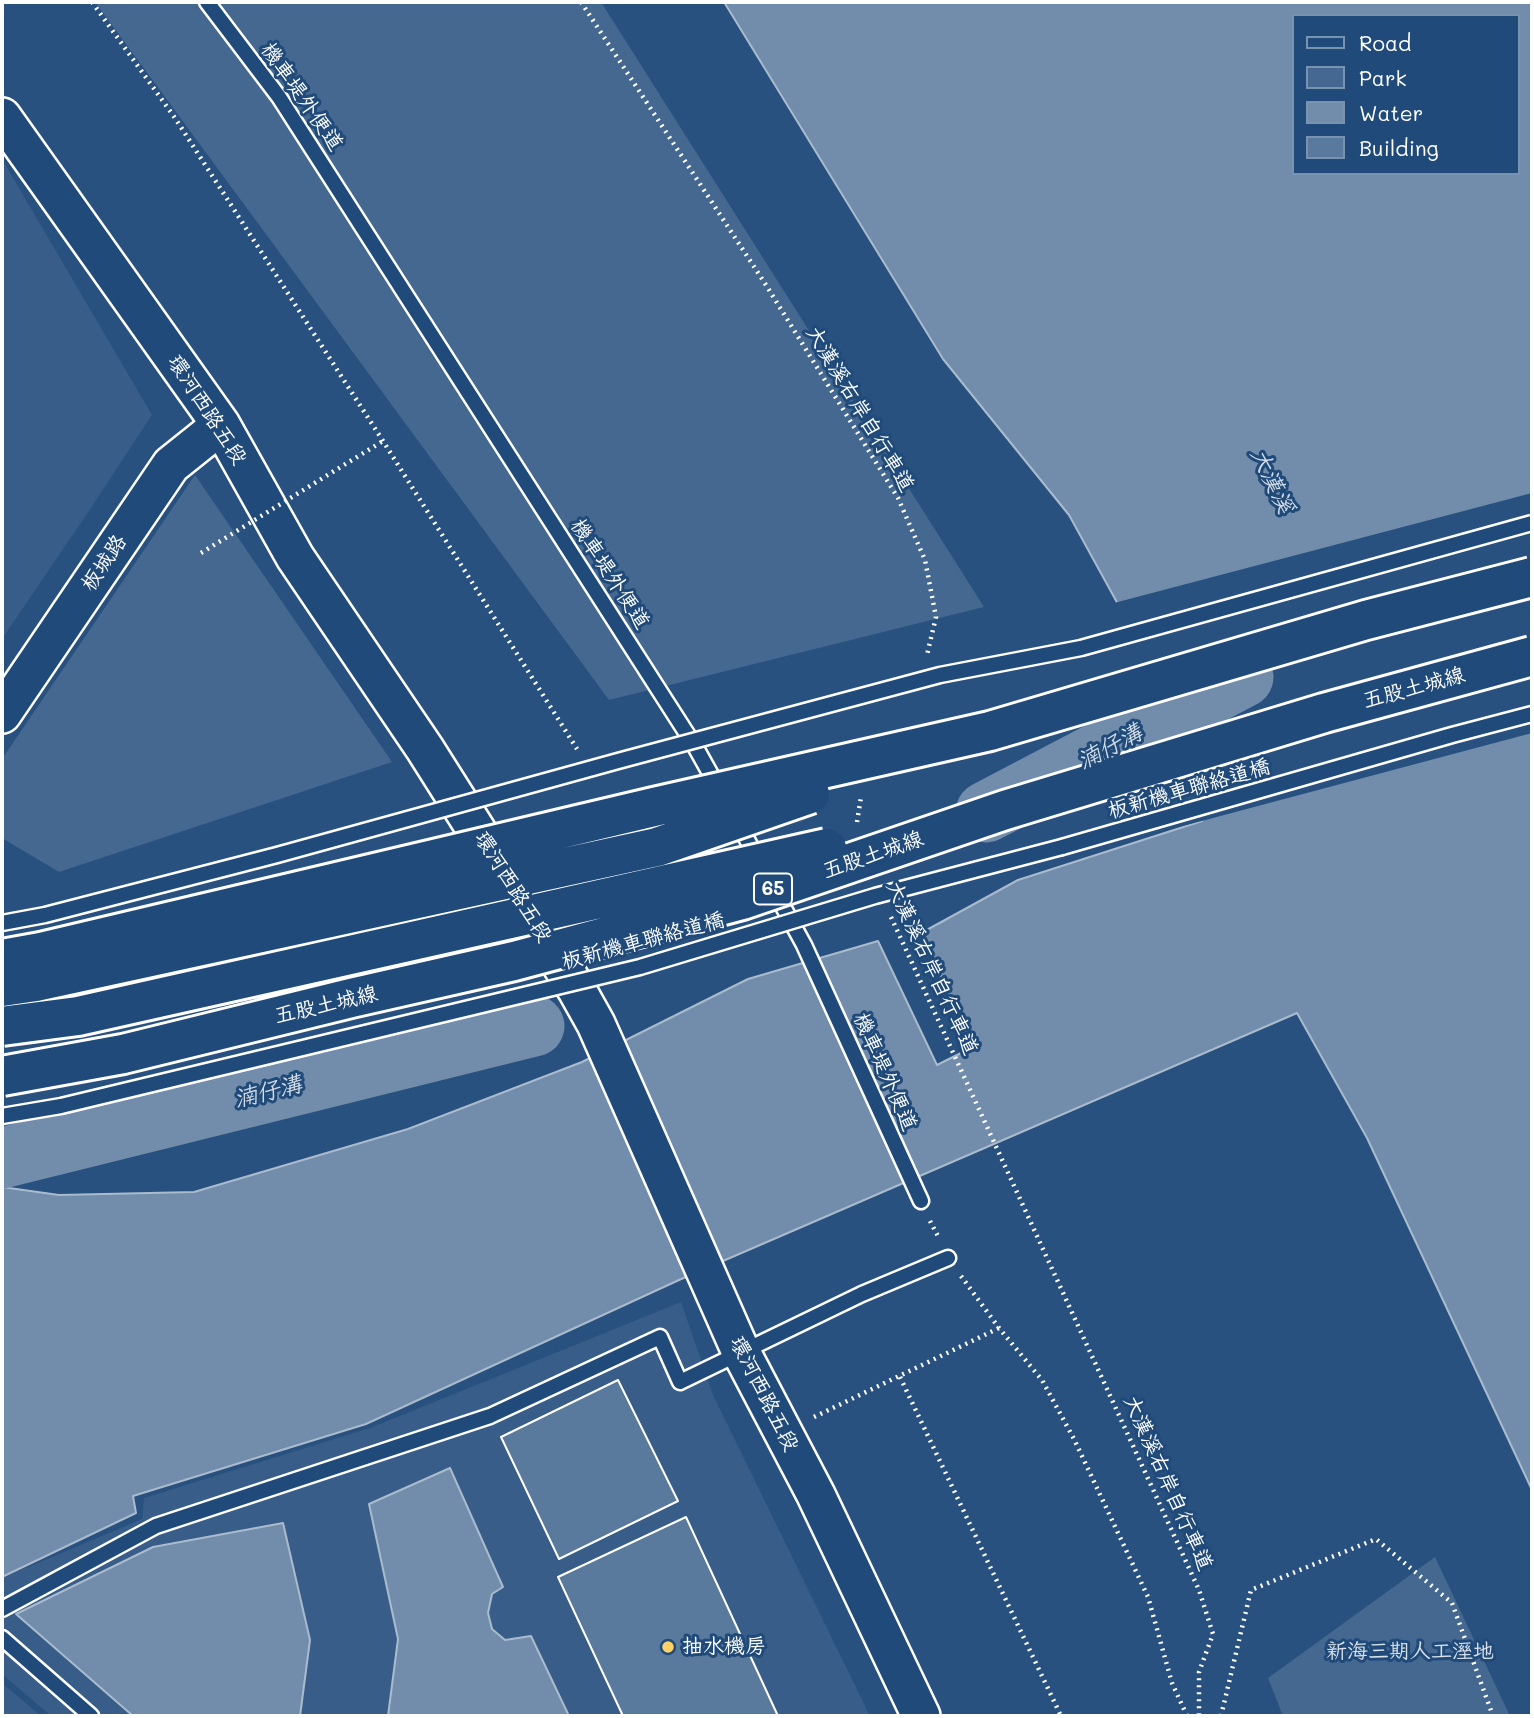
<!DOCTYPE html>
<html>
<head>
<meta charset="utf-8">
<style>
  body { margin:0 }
  #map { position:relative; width:1534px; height:1718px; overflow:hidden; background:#28517f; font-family:Mali,sans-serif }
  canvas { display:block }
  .frame { position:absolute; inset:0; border:4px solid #fff; pointer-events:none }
  .legend { position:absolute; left:1292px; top:14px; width:228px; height:161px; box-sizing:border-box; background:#1f4a7a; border:2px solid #7992af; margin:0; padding:9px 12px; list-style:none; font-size:21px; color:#fff }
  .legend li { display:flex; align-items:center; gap:14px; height:35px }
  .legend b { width:35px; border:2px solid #7992af }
</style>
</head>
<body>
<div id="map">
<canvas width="1534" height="1718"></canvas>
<div class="frame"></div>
<ul class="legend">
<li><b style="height:9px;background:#1f4a7a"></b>Road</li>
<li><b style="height:19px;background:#446890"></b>Park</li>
<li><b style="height:19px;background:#718dab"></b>Water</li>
<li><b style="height:19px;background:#5a7a9d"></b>Building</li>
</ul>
</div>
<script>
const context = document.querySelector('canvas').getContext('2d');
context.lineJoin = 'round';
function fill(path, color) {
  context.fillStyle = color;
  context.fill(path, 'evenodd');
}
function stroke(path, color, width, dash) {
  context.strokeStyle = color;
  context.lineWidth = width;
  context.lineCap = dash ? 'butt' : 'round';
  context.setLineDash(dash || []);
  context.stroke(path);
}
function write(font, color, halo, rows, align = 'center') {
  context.font = font + ' Mali,"LXGW WenKai TC",sans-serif';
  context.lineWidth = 6;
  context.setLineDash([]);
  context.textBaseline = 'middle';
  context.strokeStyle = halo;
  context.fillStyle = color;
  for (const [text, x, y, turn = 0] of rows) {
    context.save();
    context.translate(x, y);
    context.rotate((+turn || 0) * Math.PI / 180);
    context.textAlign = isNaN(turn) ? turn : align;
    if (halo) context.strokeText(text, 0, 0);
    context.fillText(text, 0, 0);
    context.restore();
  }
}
fill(new Path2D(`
  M2,159L152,415L87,514L2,639Z
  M681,1302L713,1395L870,1716H51L2,1674V1578L142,1519L144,1498L370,1428Z
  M2,1683L41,1716H2Z`), '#375d88');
fill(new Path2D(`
  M95,2H601L984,607L609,700Z
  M195,475L392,762L59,872L2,838V759Z
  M1435,1557L1510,1716H1283L1268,1678Z`), '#446890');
const water = new Path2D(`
  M724,2H1532V1490L1367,1138L1297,1013L679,1280L366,1424L133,1496L136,1513L2,1577V1187L59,1195L194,1192L408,1129L582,1062L748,979L878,941L937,1065L971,1048L923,932L1018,880L1202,821V808L1142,648L1069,515L943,359ZM1294,16H1518V173H1294Z
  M450,1468L503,1587L492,1594L488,1613L492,1629L505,1640L531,1636L569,1716H388L398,1639L369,1504Z
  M283,1523L310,1640L300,1716H133L16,1614L153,1547Z`);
fill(water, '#718dab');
stroke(water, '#aabbcd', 2);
fill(new Path2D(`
  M1532,493V733L1104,847L1198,818V809L1139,649L1114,603Z`), '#28517f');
stroke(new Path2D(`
  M986,812L1243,677
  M2,1158L534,1026`), '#718dab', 61);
const building = new Path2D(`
  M618,1380L678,1501L559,1559L501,1437Z
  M686,1517L778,1716H623L558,1577Z`);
fill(building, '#5a7a9d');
stroke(building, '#fff', 2);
const service = new Path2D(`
  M207,2L279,97L696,748L720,791
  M737,821L759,862
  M1062,847L1452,735L1532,714
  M775,892L804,945L921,1201
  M2,1609L156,1526L490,1416L660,1337L680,1382L862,1294L948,1258
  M2,1638L91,1716`);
const tertiary = new Path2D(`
  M2,117L221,425L295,557L425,749L502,871
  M2,714L171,465L221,425
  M537,926L577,990L596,1024L741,1352L816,1495L921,1716`);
stroke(service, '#fff', 19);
stroke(tertiary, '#fff', 42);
stroke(new Path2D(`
  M92,2L175,118L383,441L577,749
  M581,2L766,285L898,498L925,560L936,617L927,655
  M857,822L861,797
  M891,917L1199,1590L1213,1634L1199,1672V1716
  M930,1221L939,1238
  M961,1276L999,1328L1042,1380L1074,1439L1148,1597L1172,1683L1187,1716
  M900,1377L1061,1716
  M814,1417L999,1328
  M1221,1716L1251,1590L1376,1539L1452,1603L1493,1716`), '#fff', 4.5, [2, 5]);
stroke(service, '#1f4a7a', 14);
stroke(tertiary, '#1f4a7a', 37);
const serviceBridge = new Path2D(`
  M2,923L45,915L277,855L618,761L940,675L1081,648L1532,523
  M2,1116L61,1106L640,967L875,896L1062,847`);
const trunkBridge = new Path2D(`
  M2,959L41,952L654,807L990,731L1366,620L1532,577
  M2,987L36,982L657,847L810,794
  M2,1026L78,1016L827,848
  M2,1076L123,1054L351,998L514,961L742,900L1005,810L1324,713L1532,656`);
stroke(serviceBridge, '#fff', 19, []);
stroke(trunkBridge, '#fff', 44, []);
stroke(new Path2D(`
  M201,553L383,441`), '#fff', 4.5, [2, 5]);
stroke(serviceBridge, '#1f4a7a', 14);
stroke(trunkBridge, '#1f4a7a', 38);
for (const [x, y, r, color] of [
  [668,1647,7,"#ffd166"]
]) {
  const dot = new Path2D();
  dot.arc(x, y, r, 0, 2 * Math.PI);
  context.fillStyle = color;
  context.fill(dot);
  stroke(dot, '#1f4a7a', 2.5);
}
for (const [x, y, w] of [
  [773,889,38]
]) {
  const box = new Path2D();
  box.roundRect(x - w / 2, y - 15.5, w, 31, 5);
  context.fillStyle = '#1f4a7a';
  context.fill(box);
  stroke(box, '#fff', 2);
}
write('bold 19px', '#fff', null, [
  ["65",773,889]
]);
write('21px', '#fff', '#1f4a7a', [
  ["機車堤外便道",302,97,55],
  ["大漢溪右岸自行車道",860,409,59],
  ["環河西路五段",207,410,57],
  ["板城路",104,563,-56],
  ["機車堤外便道",610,574,57],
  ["五股土城線",1414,688,-15],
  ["板新機車聯絡道橋",1189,789,-16],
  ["五股土城線",873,855,-19],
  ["環河西路五段",513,887,58],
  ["板新機車聯絡道橋",643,941,-15],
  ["大漢溪右岸自行車道",932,968,65],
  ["五股土城線",326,1005,-13],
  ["機車堤外便道",885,1072,66],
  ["環河西路五段",764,1394,63],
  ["大漢溪右岸自行車道",1168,1483,66]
]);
write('21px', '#fff', '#1f4a7a', [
  ["抽水機房",682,1647]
], 'left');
write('21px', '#dae1e9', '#1f4a7a', [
  ["新海三期人工溼地",1410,1652]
]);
write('italic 23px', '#d4dde6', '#1f4a7a', [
  ["大漢溪",1272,481,64],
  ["湳仔溝",1110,747,-28],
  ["湳仔溝",268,1092,-14]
]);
</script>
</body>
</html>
